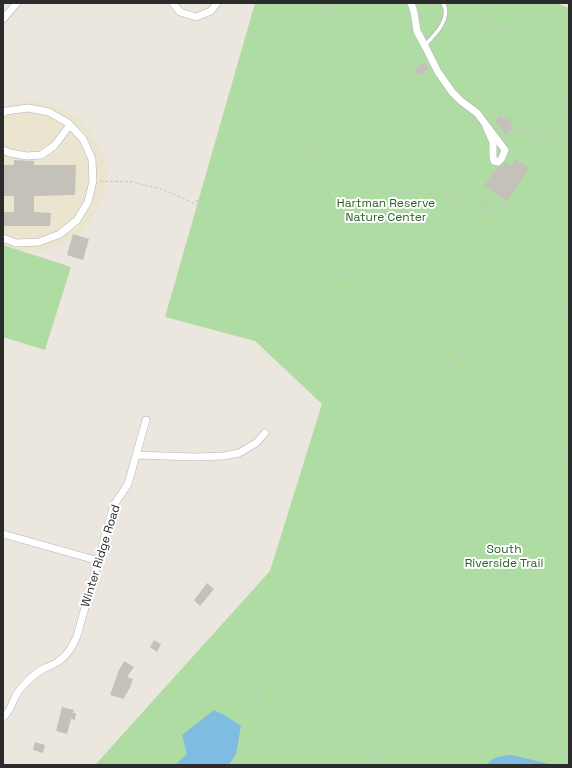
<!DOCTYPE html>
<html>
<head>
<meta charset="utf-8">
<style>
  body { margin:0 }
  #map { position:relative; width:572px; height:768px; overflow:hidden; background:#ebe7df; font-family:"Space Grotesk",sans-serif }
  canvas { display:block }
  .frame { position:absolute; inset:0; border:4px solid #2b2b2b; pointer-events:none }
</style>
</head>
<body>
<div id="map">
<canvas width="572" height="768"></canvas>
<div class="frame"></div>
</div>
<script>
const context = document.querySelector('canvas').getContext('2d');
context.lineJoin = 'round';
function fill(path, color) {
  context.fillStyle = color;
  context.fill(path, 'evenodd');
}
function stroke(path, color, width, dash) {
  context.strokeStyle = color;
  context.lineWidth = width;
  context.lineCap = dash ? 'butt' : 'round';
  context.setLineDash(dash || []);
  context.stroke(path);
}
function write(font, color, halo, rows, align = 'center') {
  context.font = font + ' "Space Grotesk",sans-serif';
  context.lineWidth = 4;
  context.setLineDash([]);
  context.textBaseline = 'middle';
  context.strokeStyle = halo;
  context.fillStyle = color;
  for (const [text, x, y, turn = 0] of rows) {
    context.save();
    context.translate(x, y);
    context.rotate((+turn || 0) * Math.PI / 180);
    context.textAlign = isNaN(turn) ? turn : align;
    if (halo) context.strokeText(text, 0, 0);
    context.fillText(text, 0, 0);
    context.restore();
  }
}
fill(new Path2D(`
  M36,101L61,107L82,121L98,142L106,166L105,192L96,214L81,233L61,246L37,252L13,250L3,246V107L10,104Z`), '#ebe5d0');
fill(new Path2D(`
  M255,3H560L561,5L569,8V765H95L270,571L322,404L255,341L165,317Z
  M3,245L71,267L45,350L3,337Z`), '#afdca2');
fill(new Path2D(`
  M214,710L226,716L241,726L236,754L229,765H175L187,754L182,735Z
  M511,755L554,765H487C492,756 502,756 511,755Z`), '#7ebce1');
fill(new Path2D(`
  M425,62L429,69L418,75L414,68Z
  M501,116L504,120L507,117L514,128L506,135L495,120Z
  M515,159L529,168L507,201L484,186L497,167L501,166L505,162L511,166Z
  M14,160L34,161V165H76L75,195L34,196V212L51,213L50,226H3V212H14V196H3V165H14Z
  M73,234L89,239L83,260L67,255Z
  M207,583L214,589L200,606L194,600Z
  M154,640L161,644L157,652L150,647Z
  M124,661L134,667L127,677L133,679L129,690H128L127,694L126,693L124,699L110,695L119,670Z
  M62,707L74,710L73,713H76L75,720L71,719L67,734L56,731Z
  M35,742L45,745L43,753L33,750Z`), '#c4c1ba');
const service = new Path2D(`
  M425,45C435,35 452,18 443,3`);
const minor = new Path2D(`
  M173,3L180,12L196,17L211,11L217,3
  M411,3L414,12L417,31L426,48L438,72L452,92L461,101L477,113L505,150C503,155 502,160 498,162L494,161L493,156V142L486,126
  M3,19L17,3
  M3,113L6,111L28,108L49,112L68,123L83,139L92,159L93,181L88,202L77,220L60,234L39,242L16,243L3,238
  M3,150L10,153L27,156L41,155L54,146L70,125
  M136,455L195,457L223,456L239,453L256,443L265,433
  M3,534L99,561
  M3,717C9,713 10,708 13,702C15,696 19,690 23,686C29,679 37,672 45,668C50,666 55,664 59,661C68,655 73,646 77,636L114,505L128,484L146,420`);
stroke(service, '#b2b3bd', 5);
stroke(minor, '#b2b3bd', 8);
stroke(new Path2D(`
  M332,3L333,13
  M491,3L483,30V36L496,64L505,96L504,111L519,132
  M449,17L467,22L483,30L508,31L516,35L530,50L534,58L536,71L532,84L530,103C537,113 539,115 551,109C553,108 554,107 557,107C561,106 565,109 569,111
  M411,35L415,59
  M404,71L407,81L414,92L438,94L446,99L449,108V116L456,127L474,162L483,170
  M537,71H546L569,81
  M390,82C394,77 400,74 405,70C411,64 416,58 420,52
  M535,111C533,119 531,126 536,134
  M491,119L504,111
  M385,122L391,138L402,146L418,154L440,157C446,173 444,179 437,194
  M460,134L470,130L476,125
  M505,138L516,132L536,135L547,140L559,142L569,138
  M316,148L328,151L341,147H349
  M513,152L517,154L526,152L530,150L536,135L544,129C554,129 560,127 569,122
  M308,153L313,164L320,169L322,173L326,190L335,205L352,220L359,231C356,246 337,248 325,252L321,254L320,258L321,262L326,269L330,271L344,273L367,284L377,293L388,308L399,316L406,325L411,338L416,359V364L414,373L416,381L418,385L426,389H430L437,383L450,365L467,349L491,314L500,297L536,258L557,248L569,243
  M473,163C462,180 476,183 482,198
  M100,181L132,182L162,189L213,212L231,215L240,219L257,223L266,227L276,235L279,239L284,257V270L285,275L290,287L303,309L306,312L321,322L326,323H339L349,326L356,330L379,347L404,360L416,364C438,354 437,321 445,302C448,293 455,286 458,278C462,268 469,243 467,233C465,225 457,217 453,209C452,206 450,201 447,199C441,194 431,193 424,194C415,193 405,191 396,192C392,192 388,194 384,194C371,193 344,147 349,136C355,123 380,132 387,119C389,114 389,109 390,104C391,97 393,89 390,82L378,80L366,74L356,59L352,46L344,35L333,14L325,10L315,17L310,24V29L316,45V58C310,64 303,69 300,77C297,87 308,115 312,124C315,130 318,135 318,142C317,154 296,152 294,163C291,175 308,189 286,192C276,183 267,172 254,168C241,164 221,183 212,191C207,195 200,199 194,203
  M449,199L452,197L470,195L478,196L482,198L488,212L490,223L485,237
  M489,211H495L505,200
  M466,230L472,225L484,202L487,200L493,192
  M277,235L287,208L290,192
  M428,356L450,365L468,381L496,389L515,400L529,410L550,419L556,426L558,434L557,438L566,454L569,457
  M496,389L500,382L528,349L550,334L569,309
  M569,649L557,654L546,664L529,671L513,665L510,661L489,655L486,661L488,673L486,679L481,682L482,689C488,692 494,691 501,693L502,696L504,713L500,720L503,728L508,740C515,742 521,741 528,742C542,745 555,749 569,753
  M378,757L311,736L277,730L262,721L257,713L259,687L284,643L289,625L302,607L360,571L382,533L406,477L426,448L433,397L430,389
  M373,765L569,480`), '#c4c4c4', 1, [3, 2]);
stroke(service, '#fff', 3.5);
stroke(minor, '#fff', 7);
write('12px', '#296123', '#fff', [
  ["Hartman Reserve",386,204],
  ["Nature Center",386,218],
  ["South",504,550],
  ["Riverside Trail",504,564]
]);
write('12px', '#2b2b2b', '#fff', [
  ["Winter Ridge Road",101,556,-73]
]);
</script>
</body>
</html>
